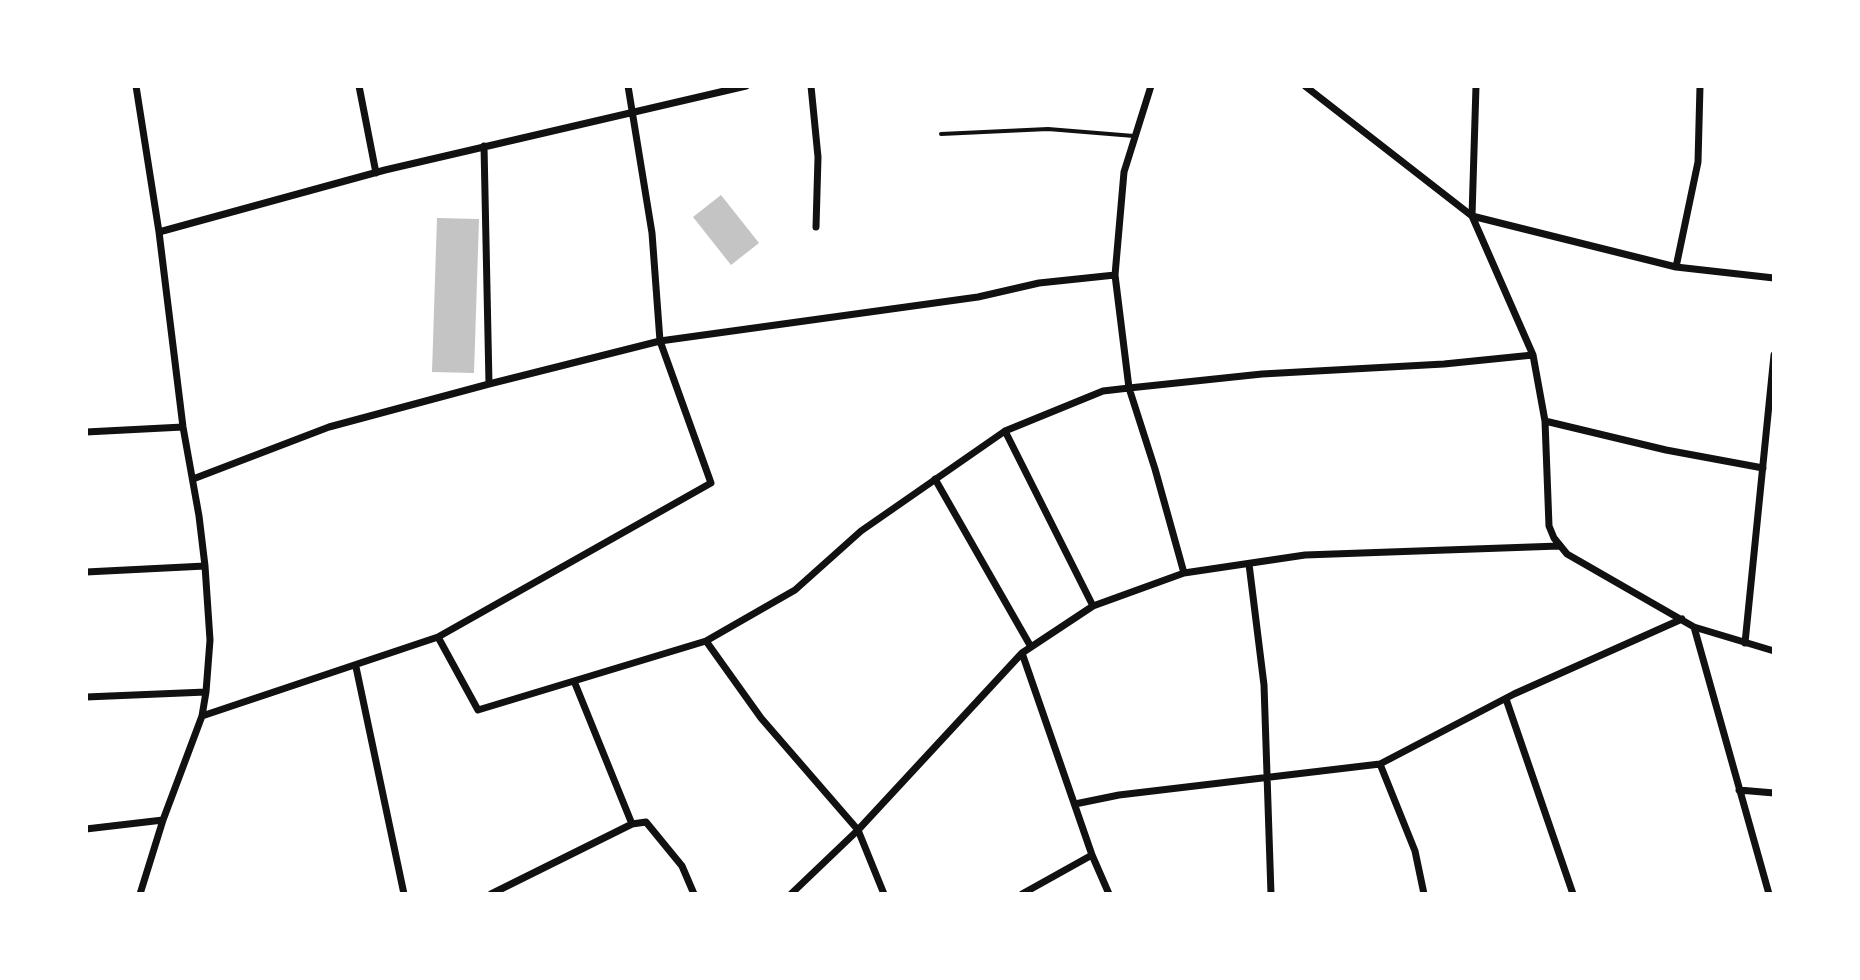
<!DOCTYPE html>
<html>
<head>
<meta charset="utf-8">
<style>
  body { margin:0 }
  #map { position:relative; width:1860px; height:980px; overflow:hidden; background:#fff; font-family:"Golos Text",sans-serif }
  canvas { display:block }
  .frame { position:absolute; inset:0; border:88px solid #fff; pointer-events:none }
</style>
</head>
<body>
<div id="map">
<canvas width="1860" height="980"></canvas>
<div class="frame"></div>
</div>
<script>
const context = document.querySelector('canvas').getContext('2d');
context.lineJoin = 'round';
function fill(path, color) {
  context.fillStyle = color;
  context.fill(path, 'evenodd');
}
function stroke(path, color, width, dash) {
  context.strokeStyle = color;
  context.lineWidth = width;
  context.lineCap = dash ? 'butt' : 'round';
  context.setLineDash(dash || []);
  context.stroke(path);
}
fill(new Path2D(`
  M721,195L759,243L731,265L693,217Z
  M437,218L479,219L474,373L432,372Z`), '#c4c4c4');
stroke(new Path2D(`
  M941,134L1048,129L1134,136`), '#111', 4);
stroke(new Path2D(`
  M136,86L159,232L183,427L199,516L205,566L210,640L206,692L202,716L163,820L140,894
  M359,86L376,173
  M628,86L652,233L660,341L978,297L1039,283L1115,275L1129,388L1103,391L1005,431L861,531L795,590L706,641
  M811,86L818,157L816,227
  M1305,86L1472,216L1676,267L1774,278
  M1476,86L1472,216L1533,355L1545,421L1549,526L1554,538L1567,554L1694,627L1774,651
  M159,232L385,170L746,86
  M1676,267L1698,162L1700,86
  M1115,275L1124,172L1151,86
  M1545,421L1666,450L1763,468
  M1005,431L1093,606
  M86,432L183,427
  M193,479L329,427L489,384L484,146
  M935,479L1031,647
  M1249,564L1264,685L1271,894
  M86,572L205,566
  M1184,573L1155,469L1129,388L1262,374L1444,364L1533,355
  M1694,627L1769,894
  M438,637L478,710L706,641L761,718L858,830L791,894
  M1745,643L1774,355
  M1022,653L1093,606L1184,573L1305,555L1559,546
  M356,667L404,894
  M86,697L206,692
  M1506,699L1573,894
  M202,716L438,637L711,483L660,341L489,384
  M1380,764L1415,851L1424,894
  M1739,790L1774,793
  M1075,804L1119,795L1380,764L1514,694L1682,619
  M632,824L646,822L682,866L694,894
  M86,829L163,820
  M1092,855L1109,894
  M491,894L632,824L574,681
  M884,894L858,830L1022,653L1092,855L1022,894`), '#111', 7);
</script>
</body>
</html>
